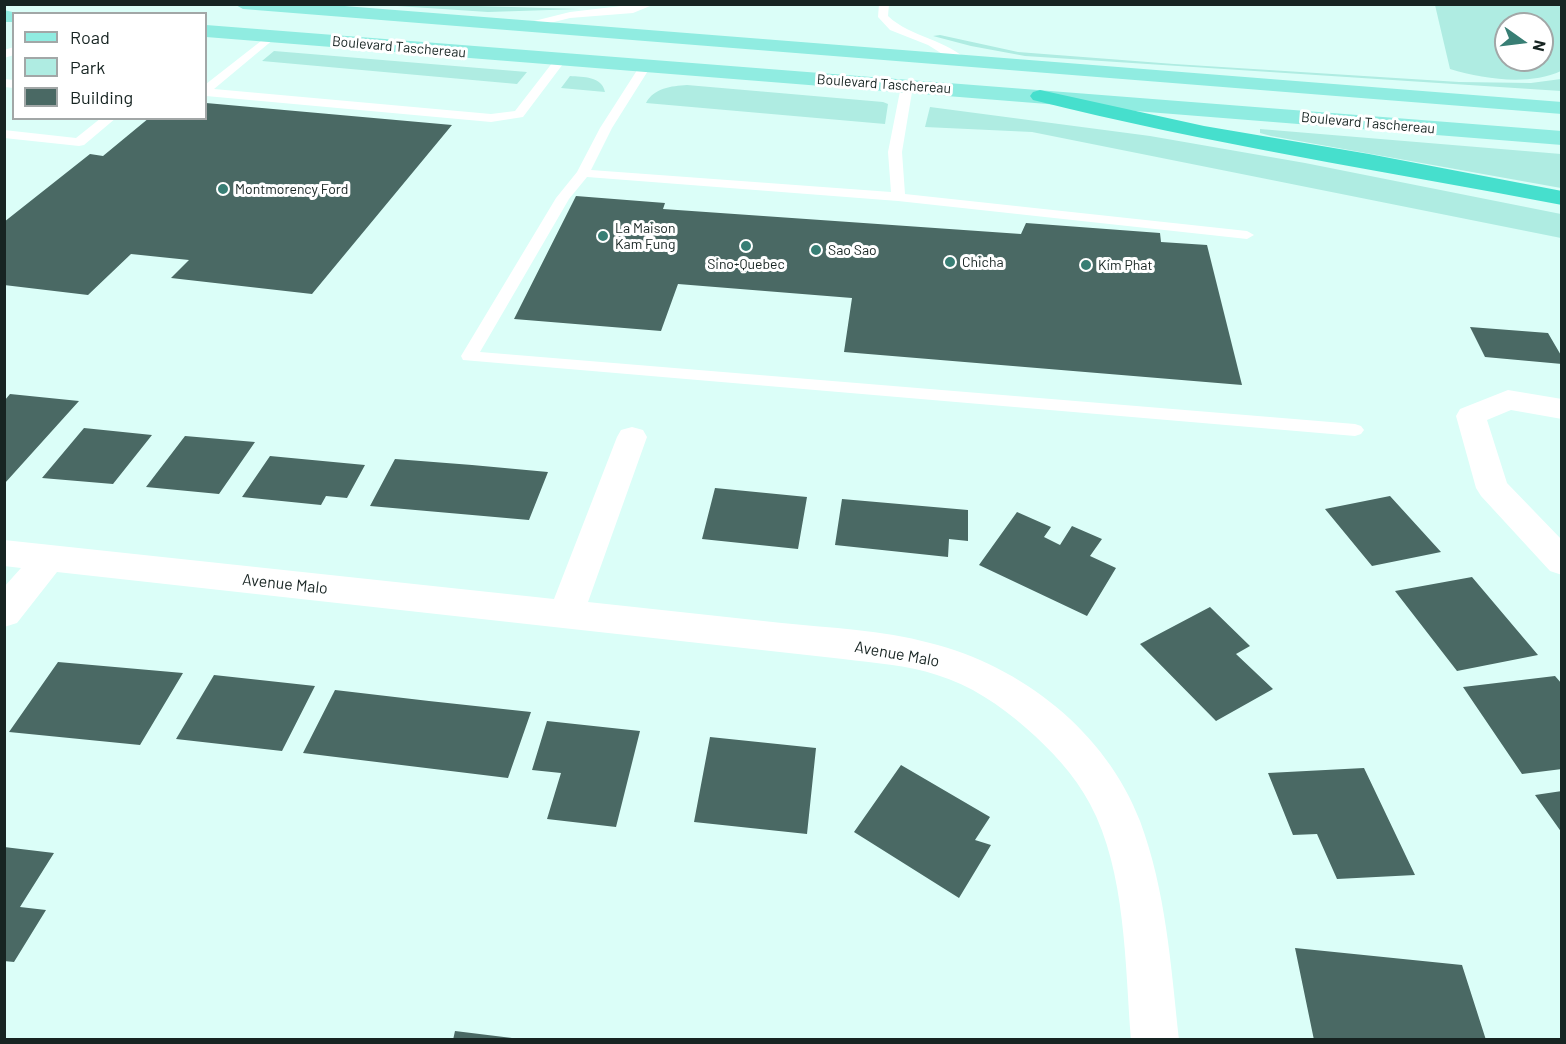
<!DOCTYPE html>
<html>
<head>
<meta charset="utf-8">
<style>
  body { margin:0 }
  #map { position:relative; width:1566px; height:1044px; overflow:hidden; background:#dbfef8; font-family:Barlow,sans-serif }
  canvas { display:block }
  .frame { position:absolute; inset:0; border:6px solid #172422; pointer-events:none }
  .legend { position:absolute; left:12px; top:12px; width:195px; height:108px; box-sizing:border-box; background:#fff; border:2px solid #a2a7a7; margin:0; padding:8px 10px; list-style:none; font-size:18px; color:#172422 }
  .legend li { display:flex; align-items:center; gap:12px; height:30px }
  .legend b { width:30px; border:2px solid #a2a7a7 }
  .north { position:absolute; left:1494px; top:12px; width:60px; height:60px; box-sizing:border-box; background:#fff; border:2px solid #a2a7a7; border-radius:50%; rotate:104deg; font-size:16px; font-weight:700; line-height:24px; text-align:center; color:#172422 }
  .north::after { content:''; display:block; margin:auto; width:21px; height:27px; background:#387e74; clip-path:polygon(50% 0,100% 100%,50% 72%,0 100%) }
</style>
</head>
<body>
<div id="map">
<canvas width="1566" height="1044"></canvas>
<div class="frame"></div>
<ul class="legend">
<li><b style="height:8px;background:#90ece1"></b>Road</li>
<li><b style="height:16px;background:#afece2"></b>Park</li>
<li><b style="height:16px;background:#4a6964"></b>Building</li>
</ul>
<div class="north">N</div>
</div>
<script>
const context = document.querySelector('canvas').getContext('2d');
context.lineJoin = 'round';
function fill(path, color) {
  context.fillStyle = color;
  context.fill(path, 'evenodd');
}
function stroke(path, color, width, dash) {
  context.strokeStyle = color;
  context.lineWidth = width;
  context.lineCap = dash ? 'butt' : 'round';
  context.setLineDash(dash || []);
  context.stroke(path);
}
function write(font, color, halo, rows, align = 'center') {
  context.font = font + ' Barlow,sans-serif';
  context.lineWidth = 6;
  context.setLineDash([]);
  context.textBaseline = 'middle';
  context.strokeStyle = halo;
  context.fillStyle = color;
  for (const [text, x, y, turn = 0] of rows) {
    context.save();
    context.translate(x, y);
    context.rotate((+turn || 0) * Math.PI / 180);
    context.textAlign = isNaN(turn) ? turn : align;
    if (halo) context.strokeText(text, 0, 0);
    context.fillText(text, 0, 0);
    context.restore();
  }
}
fill(new Path2D(`
  M442,5L580,9L488,12L382,5Z
  M1435,5H1561V71C1528,86 1484,79 1450,69ZM1506,24H1542V60H1506Z
  M940,35L1018,52L1174,64L1459,82L1531,83L1561,79V91L1025,56L971,46L933,36Z
  M274,51L527,72L517,84L262,61Z
  M570,76C583,77 602,76 605,92L561,88Z
  M687,85L883,102L888,104L885,124L646,103C654,88 671,86 687,85Z
  M930,107L1150,136L1305,163L1561,214V238L1032,132L925,127Z
  M1260,129L1561,154V188L1271,136L1260,133Z`), '#afece2');
fill(new Path2D(`
  M206,103L452,125L312,294L171,278L189,260L131,254L88,295L4,285V222L90,154L103,156L149,118H206Z
  M576,196L665,203L663,209L1021,234L1026,223L1160,233L1161,242L1207,245L1242,385L844,352L852,298L678,284L661,331L514,319Z
  M1470,327L1548,333L1562,357V364L1485,357Z
  M10,394L79,401L5,483V400Z
  M84,428L152,435L113,484L42,478Z
  M185,436L255,442L219,494L146,487Z
  M270,456L365,465L347,498L326,496L321,505L242,497Z
  M395,459L472,465L548,472L529,520L370,506Z
  M715,488L807,497L798,549L702,539Z
  M1390,496L1441,552L1372,566L1325,509Z
  M842,499L968,510V541L949,539L948,557L835,545Z
  M1017,512L1051,527L1044,537L1060,545L1072,526L1102,539L1090,556L1116,568L1087,616L979,565Z
  M1472,577L1538,655L1457,671L1395,591Z
  M1210,607L1250,646L1236,654L1273,689L1216,721L1140,644Z
  M58,662L183,673L140,745L9,732Z
  M214,675L315,686L282,751L176,739Z
  M1555,676L1562,684V769L1522,774L1463,687Z
  M335,690L429,701L531,712L508,778L303,753Z
  M547,721L640,731L616,827L547,819L561,773L532,770Z
  M710,737L816,748L807,834L694,822Z
  M901,765L990,817L975,840L991,845L959,898L854,832Z
  M1364,768L1415,875L1337,879L1317,834L1293,835L1268,773Z
  M1562,791V833L1535,795Z
  M4,847L54,853L20,907L46,910L14,962L4,961Z
  M1295,948L1462,965L1486,1040H1314Z
  M455,1031L512,1038V1040H453Z`), '#4a6964');
fill(new Path2D(`
  M638,4H655L633,13L570,18L526,29L520,26L522,24L570,12Z
  M879,4H889L888,16C911,38 948,39 970,63L968,65H960L928,45L890,30L878,17Z
  M270,34L274,35V39L214,89L491,114L515,111L556,58H564L566,60L523,117L491,122L206,96V84Z
  M14,47V55L4,58V50Z
  M645,62L651,66L612,128L591,170L891,192L888,152L901,86L907,82L913,86L902,152L905,194L1247,231L1254,235L1247,239L898,201L587,177L569,199L480,352L1355,424L1361,426L1364,430L1361,434L1355,436L463,360L461,356L556,198L577,172L600,128L641,64Z
  M4,79L14,80V88L4,87Z
  M101,118H116L84,145L79,146L4,138V130L76,138Z`), '#fff');
fill(new Path2D(`
  M1508,390L1562,399V419L1511,410L1487,420L1507,483L1562,540V575L1550,571L1481,496L1476,488L1456,416L1460,409Z
  M632,427L643,430L647,437L588,602C653,609 717,616 782,623C831,628 882,630 930,643C1022,666 1106,732 1140,821C1166,891 1171,966 1179,1040H1131C1125,965 1126,871 1090,804C1074,774 1051,750 1026,728C1000,705 970,685 937,675C907,665 874,663 843,659L57,572L17,623L4,627V587L21,568L4,566V540L554,599L617,437L621,430Z`), '#fff');
fill(new Path2D(`
  M234,4H319L1562,102V114L243,9Z
  M4,10L21,14H14V22H4Z
  M206,25L1562,131V145L206,37Z`), '#90ece1');
fill(new Path2D(`
  M1040,90L1204,126L1369,154L1562,191V205C1385,171 1207,144 1033,100L1030,96L1033,92Z`), '#46dfcd');
for (const [x, y, r, color] of [
  [223,189,6,"#387e74"],
  [603,236,6,"#387e74"],
  [746,246,6,"#387e74"],
  [816,250,6,"#387e74"],
  [950,262,6,"#387e74"],
  [1086,265,6,"#387e74"]
]) {
  const dot = new Path2D();
  dot.arc(x, y, r, 0, 2 * Math.PI);
  context.fillStyle = color;
  context.fill(dot);
  stroke(dot, '#fff', 2);
}
write('14px', '#172422', '#fff', [
  ["Boulevard Taschereau",399,47,5],
  ["Boulevard Taschereau",884,84,4],
  ["Boulevard Taschereau",1368,123,5]
]);
write('14px', '#172422', '#fff', [
  ["Montmorency Ford",235,189],
  ["La Maison",615,228],
  ["Kam Fung",615,244],
  ["Sao Sao",828,250],
  ["Chicha",962,262],
  ["Sino-Quebec",746,264,"center"],
  ["Kim Phat",1098,265]
], 'left');
write('16px', '#172422', '#fff', [
  ["Avenue Malo",285,584,6],
  ["Avenue Malo",897,654,10]
]);
</script>
</body>
</html>
